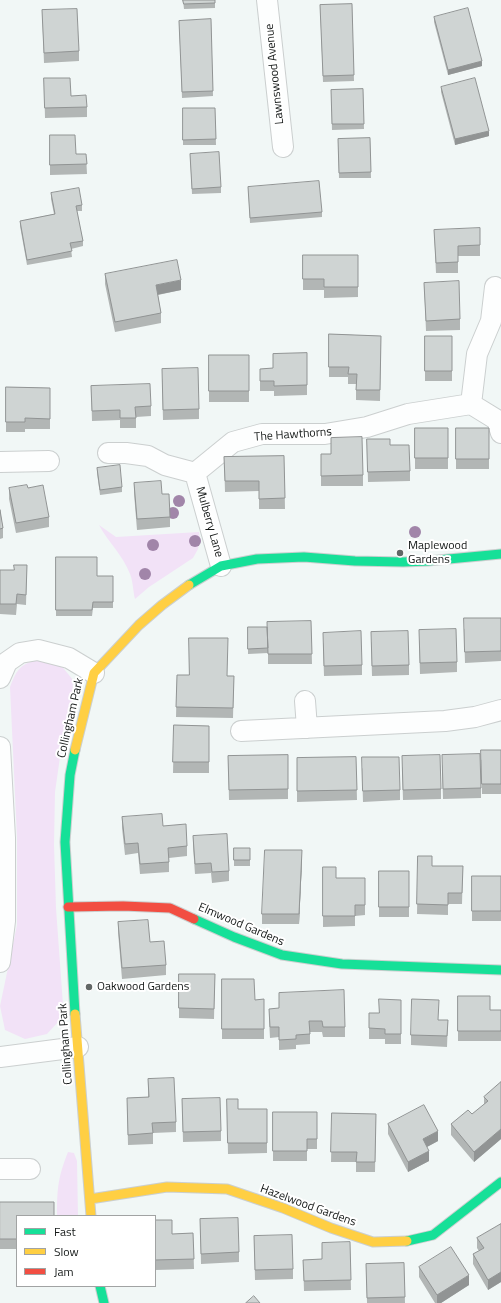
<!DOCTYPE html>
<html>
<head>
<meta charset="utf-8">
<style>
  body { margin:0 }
  #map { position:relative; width:501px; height:1303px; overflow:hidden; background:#f1f7f6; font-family:"Titillium Web",sans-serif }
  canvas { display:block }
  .legend { position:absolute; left:16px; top:1215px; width:140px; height:72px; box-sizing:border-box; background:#fff; border:1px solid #a1a3a3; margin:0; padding:5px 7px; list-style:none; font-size:12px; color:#151918 }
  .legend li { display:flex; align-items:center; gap:8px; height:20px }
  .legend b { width:20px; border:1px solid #a1a3a3 }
</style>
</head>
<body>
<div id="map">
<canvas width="501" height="1303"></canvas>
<ul class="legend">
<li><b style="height:5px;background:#16e098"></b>Fast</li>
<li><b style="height:5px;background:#ffcf43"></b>Slow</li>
<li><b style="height:5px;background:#f24e42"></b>Jam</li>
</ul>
</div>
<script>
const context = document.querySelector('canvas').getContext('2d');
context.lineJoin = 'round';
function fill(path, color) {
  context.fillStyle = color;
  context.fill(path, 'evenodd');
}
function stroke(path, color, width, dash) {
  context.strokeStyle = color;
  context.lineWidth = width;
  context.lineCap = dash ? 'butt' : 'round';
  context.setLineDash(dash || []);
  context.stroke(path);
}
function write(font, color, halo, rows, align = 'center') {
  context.font = font + ' "Titillium Web",sans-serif';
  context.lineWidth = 4;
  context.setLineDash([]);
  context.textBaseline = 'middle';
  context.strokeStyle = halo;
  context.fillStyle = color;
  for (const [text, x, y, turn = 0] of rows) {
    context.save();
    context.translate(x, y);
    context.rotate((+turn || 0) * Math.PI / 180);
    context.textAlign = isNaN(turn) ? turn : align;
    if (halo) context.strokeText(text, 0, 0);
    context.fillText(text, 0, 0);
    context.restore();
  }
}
fill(new Path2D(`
  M99,525L116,537L199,532L200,540L198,549L193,558L149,587L135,599C133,591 133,581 130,574C123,555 108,542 99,525Z
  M41,658L60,664L73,680L72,701L62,743L55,792L54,845L56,908L63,1005L58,1022L47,1034L25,1039L5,1030L0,1006L17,925V838L10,687C18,667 20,665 41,658Z
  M68,1152L74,1153L77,1161L78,1216H57C57,1189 58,1177 68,1152Z`), '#f2e2f7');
const street = new Path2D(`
  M267,0L283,147
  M471,404L497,420L501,433
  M108,453H126L148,456L165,465L195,473L221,566
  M0,462L49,461
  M195,473L233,442L262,434H325L367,427L408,414L471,404L477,354L491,321L495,287
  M0,678L7,662L20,653L38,650L69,658L94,673
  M305,701L307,728
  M241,731L445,721L475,717L501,710
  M0,747L5,838V921L0,962
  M0,1057L78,1047
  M0,1169H30`);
const fast = new Path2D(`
  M189,585L221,566L257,559L304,557L355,561L403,562L428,561L501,554
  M75,750L70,775L65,842L75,1014
  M194,919L234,937L282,955L342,964L501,970
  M407,1241L433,1235L501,1182
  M100,1286L104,1303`);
const slow = new Path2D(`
  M75,750L94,673L139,625L162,605L189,585
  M75,1014L91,1216
  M90,1199L167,1187L227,1189L283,1208L331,1228L373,1242L407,1241`);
const jam = new Path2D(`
  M68,907L123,906L170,908L194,919`);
stroke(street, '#cbcfcf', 22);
stroke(fast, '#cbcfcf', 11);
stroke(slow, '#cbcfcf', 11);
stroke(jam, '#cbcfcf', 11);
stroke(street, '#fdfefe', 20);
stroke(fast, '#16e098', 9);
stroke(slow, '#ffcf43', 9);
stroke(jam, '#f24e42', 9);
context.fillStyle = '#a185a9';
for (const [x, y] of [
  [179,501],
  [173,513],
  [415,532],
  [195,541],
  [153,545],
  [145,574]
]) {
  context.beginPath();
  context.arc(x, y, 6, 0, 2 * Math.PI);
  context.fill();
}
fill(new Path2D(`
  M183,0H215V8L184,9Z
  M352,4L354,81L323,82L320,5Z
  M42,10L79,51V61L44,63Z
  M434,17L482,66L448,75L434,22Z
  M211,19L213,96L182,98L179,21Z
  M44,78L87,107V117L45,118Z
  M441,87L489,136L455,145L441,92Z
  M363,89L364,129L332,130L331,90Z
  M183,108H215L216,145H183Z
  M50,135L76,154H86L87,174L50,175Z
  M370,138L371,178H339L338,139Z
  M190,154L221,187V193L192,194Z
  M248,187L322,212V217L250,223Z
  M51,193L82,205V211H77L83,241V246L71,249L72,257L27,265L20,226V221L54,214L51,199Z
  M434,230L480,245V256H458V273H436Z
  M303,255H358V297L324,298V290H303Z
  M105,274L181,290L158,295L161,313V323L115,332L105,284Z
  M424,283L460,319V330L426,331Z
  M329,334L381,336L380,401L356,400V384H348V377H329Z
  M425,336H452V381H425Z
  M307,353V395L274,396V391H260V369L273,368V354Z
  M209,355H249V402H209Z
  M162,379L199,409V419L163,420Z
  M91,386L151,406V416L136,417V428H120V420L92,421Z
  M6,387L50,388V429H25V432H6Z
  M415,428H448V469H415Z
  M456,428H489V469H456Z
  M331,438L363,475V486H321V454H331Z
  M367,439L390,445L410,471V481L368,482Z
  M284,456L285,509H259V491L225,492L224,457Z
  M97,468L122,487V492L100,495L97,473Z
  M134,483L170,517V527L137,530L134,493Z
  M9,488L49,517V527L16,533L9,499Z
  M0,510L3,528V538L0,539Z
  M56,557L97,576H113V608H93L92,616H56Z
  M27,565L26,605L17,604L16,615L0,614V570H14Z
  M501,618V661L465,663L464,629Z
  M311,621L312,664H268V653L248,654V627H267Z
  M419,640L457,662V672L420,674Z
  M371,642L409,665V675L372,676Z
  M323,643L362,665V675L324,676Z
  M177,675H189L234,676L233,718L176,717Z
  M174,725L209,726V773H173Z
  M501,750V794H482L481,760Z
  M288,755V799L229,800L228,756Z
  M356,757L357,800L297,802V758Z
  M442,765L481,788V798L443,799Z
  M402,767L441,789V799L403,800Z
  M362,768L400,790V800L363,802Z
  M122,817L163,826L187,846V856L169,858V872L140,874L138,853L125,855L122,828Z
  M193,836L229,871V881L212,883L211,873L195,874L193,846Z
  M234,848H250V866H234Z
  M418,856L432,866H463L462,904H448V915L417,914Z
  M302,861L299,924H262V914Z
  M323,867L336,878H365V915L355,916V926L323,927Z
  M379,871H409V917H379Z
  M472,876H501V921H472Z
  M118,922L166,965V975L122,979L118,932Z
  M179,974H215L214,1019L179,1018Z
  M222,979L255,1000L264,999V1039H222Z
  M279,993L345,1027V1037H323L322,1032H310V1044L296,1045V1049L279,1050V1037L270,1038L269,1019V1009H279Z
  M458,996L490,1010H501V1041H458Z
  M401,1000V1044H385V1039H369V1013H379Z
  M439,1020H448L447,1047L411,1045V1035Z
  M148,1079L176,1122V1132L153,1133V1144L128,1145L127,1098L148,1097Z
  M501,1082V1139L474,1162L451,1135V1124L472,1114L484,1105V1097Z
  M182,1099L221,1131V1141L183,1142Z
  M227,1099L238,1109H267V1153L228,1154Z
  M273,1112H317V1149H307V1161H273Z
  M332,1113L376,1114L375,1172H356V1162H331Z
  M388,1124L438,1141L427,1147L429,1161L408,1172L388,1134Z
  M0,1202L17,1216V1249H0Z
  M200,1219L239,1252V1262L201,1264Z
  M155,1220L172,1234L193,1233L194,1269L155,1270Z
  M501,1224V1282L488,1290L473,1264V1254L479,1251L477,1248V1238Z
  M254,1236L293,1269V1279L255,1280Z
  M350,1242L351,1290L304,1291L303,1260L322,1259Z
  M404,1263L405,1303H367L366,1264Z
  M419,1267L469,1285L441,1303H435L419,1277Z`), '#b2b6b5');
fill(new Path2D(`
  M482,61V66L448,75V70Z
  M489,131V136L455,145V139Z
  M181,280V290L156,295V285Z
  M302,850V861L299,924V914Z
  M501,1129V1139L474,1162V1152Z
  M438,1131V1141L423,1149V1139Z
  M429,1151V1161L408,1172V1162Z
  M501,1272V1282L488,1290V1280Z
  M469,1275V1285L441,1303H437V1295Z`), '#919494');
const building = new Path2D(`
  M183,0H215V3L184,4Z
  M352,4L354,75L323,76L320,5Z
  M468,8L482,61L448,70L434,17Z
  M77,9L79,51L44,53L42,10Z
  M211,19L213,91L182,92L179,21Z
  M44,78H70L71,96L86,95L87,107L45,108Z
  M475,78L489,131L455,139L441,87Z
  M363,89L364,124H332L331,90Z
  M183,108H215L216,139L183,140Z
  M50,135H75L76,154H86L87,164L50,165Z
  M370,138L371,172L339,173L338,139Z
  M219,152L221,187L192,189L190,154Z
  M319,181L322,212L250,218L248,187Z
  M79,188L82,205L76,206L83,241L70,243L72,251L27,260L20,221L55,214L51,193Z
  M480,228V245L458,246V262L436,263L434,230Z
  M303,255H358V287H324V279H303Z
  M177,260L181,280L156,285L161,313L115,322L105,274Z
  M459,281L460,319L426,321L424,283Z
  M329,334L381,336L380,390H356L357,374H348L349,367H329Z
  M425,336H452V371H425Z
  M307,353V385L274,386V381H260V369L273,368V354Z
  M209,355H249V391H209Z
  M198,368L199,409L163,410L162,369Z
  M150,384L151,406L135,407L136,418H120V410L92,411L91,386Z
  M6,387L50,388V419L25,418V422H6Z
  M415,428H448V458H415Z
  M456,428H489V459H456Z
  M362,437L363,475L321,476V454H331V438Z
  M367,439H390V445H409L410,471L368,472Z
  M284,456L285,498L259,499V481H225L224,457Z
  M120,465L122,487L100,490L97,468Z
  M161,481L162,494H169L170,517L137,519L134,483Z
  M27,485L28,488L43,485L49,517L16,523L9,488Z
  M0,510L3,528L0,529Z
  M56,557H97V576H113V602H93L92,610H56Z
  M14,565H27L26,595L17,594L16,604H0V570H14Z
  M464,618H501V651L465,652Z
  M311,621L312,654H268L267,622Z
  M248,627H267L268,648L248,649Z
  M456,629L457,662L420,663L419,630Z
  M361,631L362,665L324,666L323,633Z
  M408,631L409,665L372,666L371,632Z
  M189,638H228L227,676H234L233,708L176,707L177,675H189Z
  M174,725L209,726V762H173Z
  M481,750H501V784H482Z
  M480,754L481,788L443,789L442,755Z
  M288,755V789L229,790L228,756Z
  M440,755L441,789L403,790L402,756Z
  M356,757L357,790L297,791V758Z
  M362,757H399L400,790L363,791Z
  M162,814L163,826L186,824L187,846L168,848L169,862L140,864L138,843L125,844L122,817Z
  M227,834L229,871L212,872L211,863L195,864L193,836Z
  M234,848H250V860H234Z
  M265,850H302L299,914H262Z
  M418,856H432V866H463L462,893H448V905L417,904Z
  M323,867H336V878H365V905H355V916H323Z
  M379,871H409V907H379Z
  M472,876H501V911H472Z
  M148,920L150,942L164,941L166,965L122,968L118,922Z
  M179,974H215L214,1009L179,1008Z
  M222,979H254L255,1000L264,999V1029H222Z
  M344,990L345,1027H323L322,1021H309L310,1034L296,1035V1039L279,1040V1027H270L269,1009L279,1008V993Z
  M458,996H490V1010H501V1031H458Z
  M379,999L401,1000V1034H385V1029L369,1028V1013H379Z
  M412,999L439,1000L438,1020H448L447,1036L411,1035Z
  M174,1078L176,1122L152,1123L153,1133L128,1135L127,1098L149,1097L148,1079Z
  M501,1082V1129L474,1152L451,1124L468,1110L472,1114L488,1101L484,1097Z
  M220,1098L221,1131L183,1132L182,1099Z
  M227,1099H238V1109H267V1143H228Z
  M424,1105L438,1131L423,1139L429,1151L408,1162L388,1124Z
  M273,1112H317V1139H307V1151H273Z
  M332,1113L376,1114L375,1162H356L357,1152H331Z
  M0,1202H54V1216H17V1239H0Z
  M238,1218L239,1252L201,1254L200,1219Z
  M155,1220H172V1234L193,1233L194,1259L155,1260Z
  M501,1224V1272L488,1280L473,1254L484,1248L477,1238Z
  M292,1235L293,1269L255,1270L254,1236Z
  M350,1242L351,1280L304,1281L303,1260L322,1259V1243Z
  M451,1247L469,1275L437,1295L419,1267Z
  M404,1263L405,1297L367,1298L366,1264Z
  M254,1296L260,1303H246Z`);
fill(building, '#cfd4d3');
stroke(building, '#919494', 1);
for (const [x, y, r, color] of [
  [400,553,4,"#626766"],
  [89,987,4,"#626766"]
]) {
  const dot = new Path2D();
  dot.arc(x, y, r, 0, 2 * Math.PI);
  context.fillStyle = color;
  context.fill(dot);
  stroke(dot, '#fff', 1.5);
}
write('12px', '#151918', '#fff', [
  ["Lawnswood Avenue",275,74,-96],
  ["The Hawthorns",293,435,-4],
  ["Mulberry Lane",209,522,74],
  ["Collingham Park",71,718,-77],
  ["Elmwood Gardens",241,925,23],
  ["Collingham Park",66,1044,-94],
  ["Hazelwood Gardens",308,1206,20]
]);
write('12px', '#151918', '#fff', [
  ["Maplewood",408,546],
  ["Gardens",408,560],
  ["Oakwood Gardens",97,987]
], 'left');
</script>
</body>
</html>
